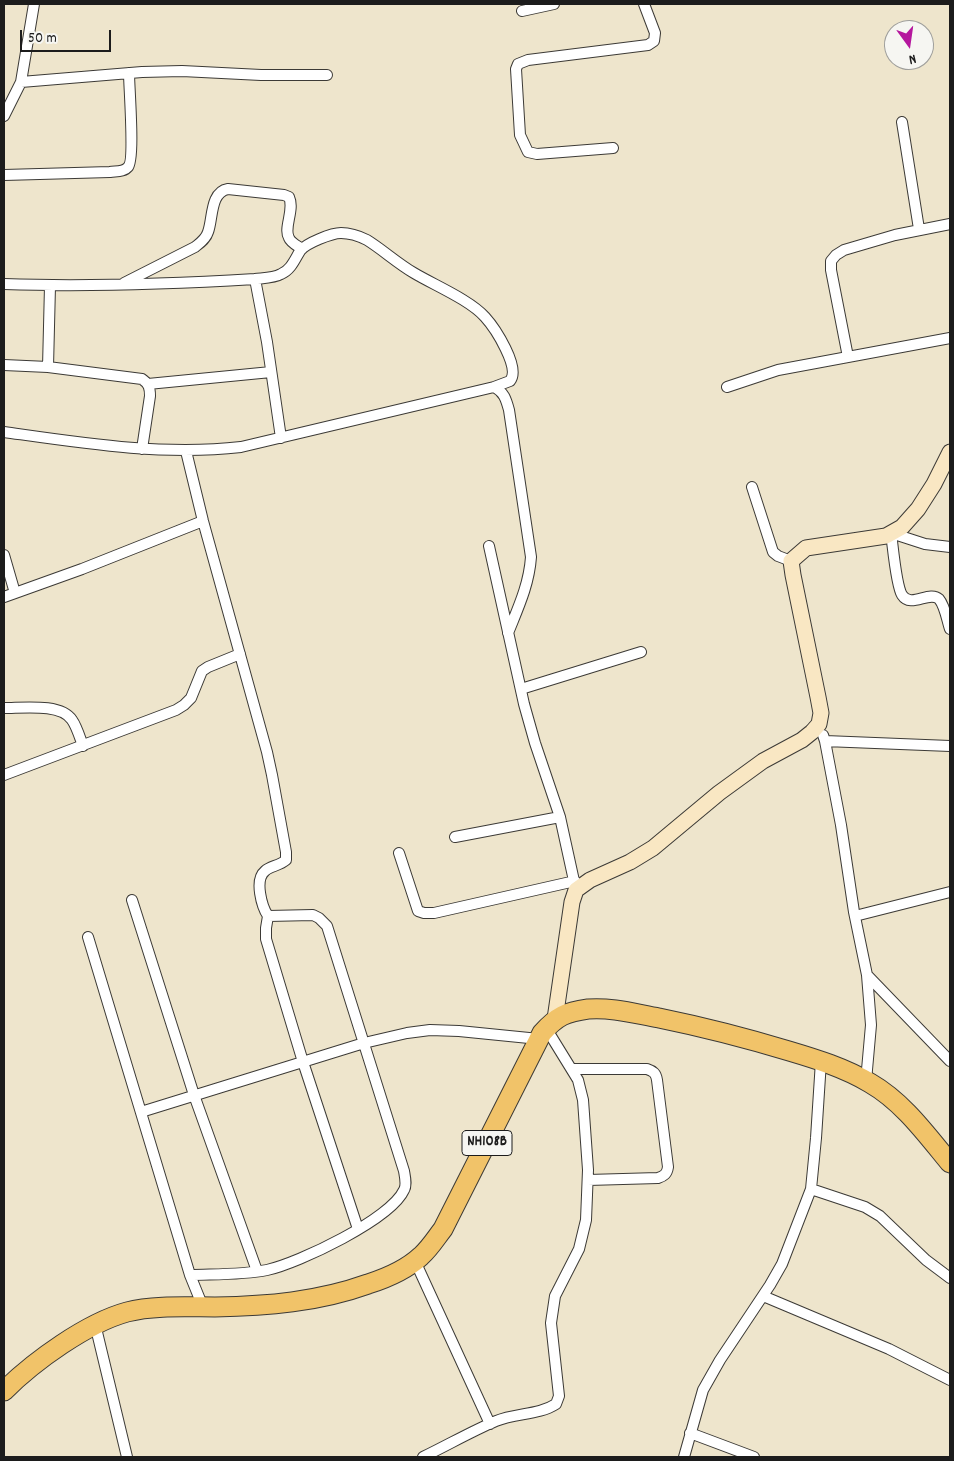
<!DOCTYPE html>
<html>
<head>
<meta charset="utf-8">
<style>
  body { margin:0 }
  #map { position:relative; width:954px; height:1461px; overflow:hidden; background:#eee5cc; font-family:Dekko,sans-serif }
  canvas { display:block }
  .frame { position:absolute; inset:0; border:5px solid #1c1c1c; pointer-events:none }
  .north { position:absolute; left:884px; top:20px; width:50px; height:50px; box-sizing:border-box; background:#f6f6f2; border:1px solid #9f9f9c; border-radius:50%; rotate:166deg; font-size:14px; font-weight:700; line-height:20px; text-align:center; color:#1c1c1c }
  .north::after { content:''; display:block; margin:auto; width:18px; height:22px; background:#b5179e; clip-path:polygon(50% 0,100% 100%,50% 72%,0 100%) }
  .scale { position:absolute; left:20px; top:30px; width:91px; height:22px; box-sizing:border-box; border:2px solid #1c1c1c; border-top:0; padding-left:6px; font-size:15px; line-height:18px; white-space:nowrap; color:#1c1c1c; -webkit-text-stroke:4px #f6f6f2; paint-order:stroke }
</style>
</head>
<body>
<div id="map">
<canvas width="954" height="1461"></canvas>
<div class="frame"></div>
<div class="north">N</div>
<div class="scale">50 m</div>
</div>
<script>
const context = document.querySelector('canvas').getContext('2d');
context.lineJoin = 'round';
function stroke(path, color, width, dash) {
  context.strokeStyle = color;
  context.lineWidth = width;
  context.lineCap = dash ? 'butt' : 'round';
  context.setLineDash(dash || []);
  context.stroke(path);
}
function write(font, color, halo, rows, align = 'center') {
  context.font = font + ' Dekko,sans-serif';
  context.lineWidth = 5;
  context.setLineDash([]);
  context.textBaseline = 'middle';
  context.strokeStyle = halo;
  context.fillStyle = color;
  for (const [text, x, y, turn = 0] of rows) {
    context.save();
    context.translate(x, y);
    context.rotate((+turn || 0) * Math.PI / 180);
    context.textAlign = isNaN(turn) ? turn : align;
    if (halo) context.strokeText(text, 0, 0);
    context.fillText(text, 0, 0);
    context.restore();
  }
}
const street = new Path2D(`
  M522,11L554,4
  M21,82L142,72L182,71L261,75H327
  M4,116L21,82L34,4
  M902,122L919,229
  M613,148L537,154L528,152L520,135L516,69L518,64L528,60L648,45L654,41L655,33L644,4
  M4,175L110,172C116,171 124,172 128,167C135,160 129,87 129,73
  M255,279C263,278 274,278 281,274C291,270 295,259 300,251C306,243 332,233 341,233C350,233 359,236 367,240C383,250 397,263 414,273C434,285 470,300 485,317C495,328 521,368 510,381L494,387
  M124,283L195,247C200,243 206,239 208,232C213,219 210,192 228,189L284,195L289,197C295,210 283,228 289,238C291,243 298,246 302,249
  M4,284C87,287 171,284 255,279L267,342L281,438
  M848,357L831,270V261L836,255L844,250L895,235L950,224
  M4,365L48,367L142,379C149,384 150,388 150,396L142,449
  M48,367L50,286
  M148,384L271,372
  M727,387L778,370L950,338
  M4,432C82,443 162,456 241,447L494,387C504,392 506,399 509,410L531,557C529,585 518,608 508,633
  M186,451L203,521L267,752L272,775L286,852V860C279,866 270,866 265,871C254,880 262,907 268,916L313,915L319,918L327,926L404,1171C405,1177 407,1185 404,1190C391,1219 299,1263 267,1270C242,1275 216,1274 190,1275
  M752,487L773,552L778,556L791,561
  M489,546L524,704L535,743L560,817L576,890
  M950,547L925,544L891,533C893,547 896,585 902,595C911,609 929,590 939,599C945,606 947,620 950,629
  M4,555L15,593
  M4,597L82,569L203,521
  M521,689L641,652
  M4,708C23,708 61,703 72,720C77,727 80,738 83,746
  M823,735L825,741L950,746
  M825,741L841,825L854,912L867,975L871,1025L866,1081
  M4,775L176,710L184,705L191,698L202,671L208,667L240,654
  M455,837L560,817
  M399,853L418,911L424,913H434L575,881
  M132,900L194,1095L257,1271
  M268,916L266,928V939L303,1062L358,1229
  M855,916L950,892
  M88,937L190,1275L203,1307
  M867,975L950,1061
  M573,1069H647C653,1071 656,1073 657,1080L668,1167C667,1174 664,1176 658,1178L588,1180
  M141,1112L364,1043L407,1033L430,1030L459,1031L539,1039
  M811,1189L865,1207L880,1216L926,1260L950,1278
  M415,1261L490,1424
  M763,1296L889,1349L950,1380
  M95,1324L127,1457
  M690,1433L754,1457
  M423,1457C448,1445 472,1431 496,1421C516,1413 539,1415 556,1404L559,1396L551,1323L555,1296L579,1249L586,1220L588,1170L583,1100L578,1080L546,1028
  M684,1457L703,1390L720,1360L770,1285L782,1264L811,1189L816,1138L821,1061`);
const secondary = new Path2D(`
  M555,1019L572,902L576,890L590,880L630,862L653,848L719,793L763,761L802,740L812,732L819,724L821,713L818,697L793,575L791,561L806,548L886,536L902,527L918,509L934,484L950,452`);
const highway = new Path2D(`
  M4,1391C34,1361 87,1323 127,1312C153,1305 188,1307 215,1307C267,1306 318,1302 368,1284C387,1278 406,1270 421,1256C430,1248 436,1238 443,1229L542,1033C557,1016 566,1012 588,1009C612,1007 636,1014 659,1018C703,1027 746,1038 789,1051C816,1059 845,1068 870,1083C903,1102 926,1134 950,1163`);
stroke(street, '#3c3a36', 12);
stroke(secondary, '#3c3a36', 17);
stroke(highway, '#3c3a36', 21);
stroke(street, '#fff', 10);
stroke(secondary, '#f9e7c3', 15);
stroke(highway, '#f1c369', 19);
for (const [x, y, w] of [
  [487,1143,50]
]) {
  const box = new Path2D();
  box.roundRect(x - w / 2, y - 12.5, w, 25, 4);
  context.fillStyle = '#f6f6f2';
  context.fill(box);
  stroke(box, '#1c1c1c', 1);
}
write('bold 15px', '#1c1c1c', null, [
  ["NH108B",487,1143]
]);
</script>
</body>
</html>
